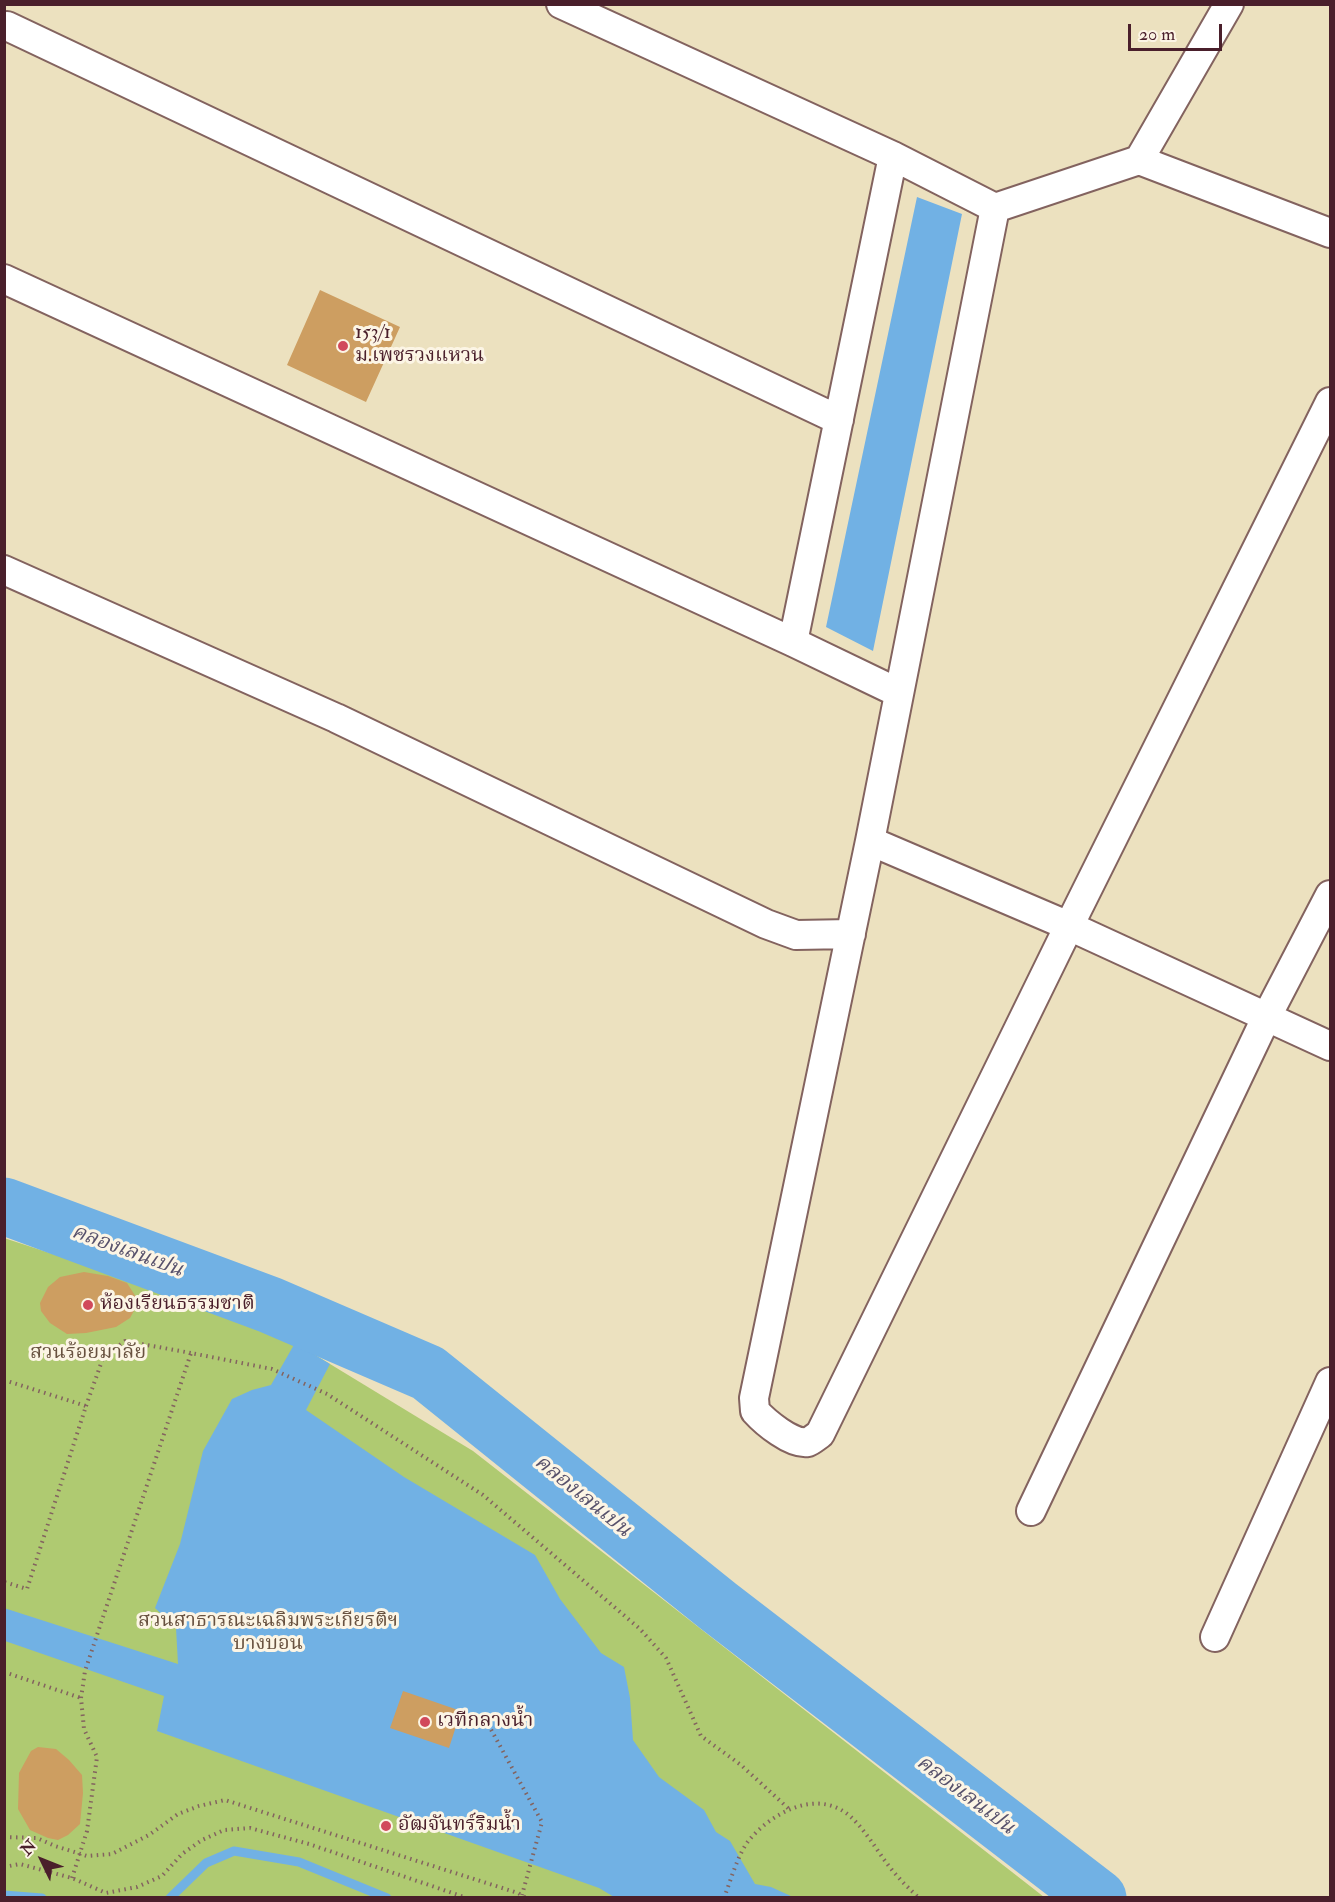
<!DOCTYPE html>
<html>
<head>
<meta charset="utf-8">
<style>
  body { margin:0 }
  #map { position:relative; width:1335px; height:1902px; overflow:hidden; background:#ece1bf; font-family:"IM FELL Double Pica",serif }
  canvas { display:block }
  .frame { position:absolute; inset:0; border:6px solid #4a1f2b; pointer-events:none }
  .north { position:absolute; left:12px; top:1830px; width:60px; height:60px; -webkit-text-stroke:4px #fcf5e5; paint-order:stroke; rotate:313deg; font-size:16px; font-weight:700; line-height:24px; text-align:center; color:#4a1f2b }
  .north::after { content:''; display:block; margin:auto; width:21px; height:27px; background:#4a1f2b; clip-path:polygon(50% 0,100% 100%,50% 72%,0 100%) }
  .scale { position:absolute; left:1128px; top:24px; width:94px; height:27px; box-sizing:border-box; border:3px solid #4a1f2b; border-top:0; padding-left:8px; font-size:18px; line-height:21px; white-space:nowrap; color:#4a1f2b; -webkit-text-stroke:4px #fcf5e5; paint-order:stroke }
</style>
</head>
<body>
<div id="map">
<canvas width="1335" height="1902"></canvas>
<div class="frame"></div>
<div class="north">N</div>
<div class="scale">20 m</div>
</div>
<script>
const context = document.querySelector('canvas').getContext('2d');
context.lineJoin = 'round';
function fill(path, color) {
  context.fillStyle = color;
  context.fill(path, 'evenodd');
}
function stroke(path, color, width, dash) {
  context.strokeStyle = color;
  context.lineWidth = width;
  context.lineCap = dash ? 'butt' : 'round';
  context.setLineDash(dash || []);
  context.stroke(path);
}
function write(font, color, halo, rows, align = 'center') {
  context.font = font + ' "IM FELL Double Pica","Noto Serif Thai",serif';
  context.lineWidth = 6;
  context.setLineDash([]);
  context.textBaseline = 'middle';
  context.strokeStyle = halo;
  context.fillStyle = color;
  for (const [text, x, y, turn = 0] of rows) {
    context.save();
    context.translate(x, y);
    context.rotate((+turn || 0) * Math.PI / 180);
    context.textAlign = isNaN(turn) ? turn : align;
    if (halo) context.strokeText(text, 0, 0);
    context.fillText(text, 0, 0);
    context.restore();
  }
}
fill(new Path2D(`
  M4,1238L261,1322L473,1451L1044,1897H5Z`), '#afca71');
fill(new Path2D(`
  M917,197L962,214L873,651L826,627Z
  M295,1343L330,1364L306,1410L404,1477L535,1555L560,1599L601,1653L624,1667L630,1698L633,1740L659,1777L704,1810L716,1832L730,1841L755,1884L771,1887L793,1897H614L599,1888L157,1731L164,1696L5,1641L4,1608L178,1664L176,1628L155,1608L180,1544L203,1451L232,1399L252,1390L271,1385Z`), '#71b1e4');
stroke(new Path2D(`
  M4,1895L42,1898
  M170,1898L206,1863L234,1851L299,1862L387,1898`), '#71b1e4', 9);
stroke(new Path2D(`
  M4,1206L270,1305L428,1373L718,1606L1098,1898`), '#71b1e4', 57);
fill(new Path2D(`
  M320,290L400,327L366,402L287,365Z
  M84,1272L108,1276L127,1283L136,1297V1307L130,1318L116,1327L86,1333L67,1334L50,1323L41,1311L40,1303L48,1287L60,1277Z
  M403,1691L461,1711L449,1748L390,1728Z
  M38,1747L56,1749L69,1760L82,1775L83,1793L80,1824L68,1835L58,1840L48,1838L30,1830L18,1809L19,1773L31,1751Z`), '#cd9e61');
const minor = new Path2D(`
  M561,4L893,156L995,208
  M7,26L839,420
  M1139,160L1229,4
  M1330,233L1139,160L995,208L870,841L754,1398L755,1411C765,1422 792,1445 808,1442C811,1441 817,1436 820,1434L1069,926L1330,402
  M4,279L793,642L899,693
  M4,570L336,718L766,924L796,935L851,934
  M793,642L893,156
  M870,841L1069,926L1330,1046
  M1031,1511L1266,1018L1330,895
  M1215,1637L1330,1382`);
stroke(minor, '#83635f', 32);
stroke(new Path2D(`
  M4,1380L86,1406L27,1589L4,1582
  M86,1406L103,1358L125,1341L191,1353
  M4,1672L81,1698
  M459,1716L489,1726L542,1822L522,1895
  M4,1837L37,1838L55,1846L87,1856L112,1854L149,1835L178,1814L199,1806L225,1800L518,1893L526,1898
  M4,1867L20,1864L72,1878L106,1893L137,1887L162,1876L182,1854L202,1840L224,1830L250,1828L309,1844L467,1898
  M72,1878L87,1831L97,1757L84,1729L81,1698L85,1671L191,1353L272,1369L327,1394L483,1495L640,1629L666,1658L701,1736L741,1765L789,1809
  M724,1898C731,1880 738,1853 750,1839C774,1811 819,1788 851,1817C870,1835 881,1859 899,1878C905,1885 912,1891 919,1898`), '#83635f', 4, [1.5, 4.5]);
stroke(minor, '#fff', 28);
for (const [x, y, r, color] of [
  [343,346,6,"#d1495b"],
  [88,1305,6,"#d1495b"],
  [425,1722,6,"#d1495b"],
  [386,1826,6,"#d1495b"]
]) {
  const dot = new Path2D();
  dot.arc(x, y, r, 0, 2 * Math.PI);
  context.fillStyle = color;
  context.fill(dot);
  stroke(dot, '#fcf5e5', 2);
}
write('20px', '#4a1f2b', '#fcf5e5', [
  ["153/1",355,334],
  ["ม.เพชรวงแหวน",355,357],
  ["ห้องเรียนธรรมชาติ",100,1305],
  ["เวทีกลางน้ำ",437,1722],
  ["อัฒจันทร์ริมน้ำ",398,1826]
], 'left');
write('20px', '#685240', '#fcf5e5', [
  ["สวนร้อยมาลัย",88,1354],
  ["สวนสาธารณะเฉลิมพระเกียรติฯ",268,1622],
  ["บางบอน",268,1645]
]);
write('italic 21px', '#58526c', '#fcf5e5', [
  ["คลองเลนเปน",127,1252,20],
  ["คลองเลนเปน",582,1497,39],
  ["คลองเลนเปน",965,1796,37]
]);
</script>
</body>
</html>
